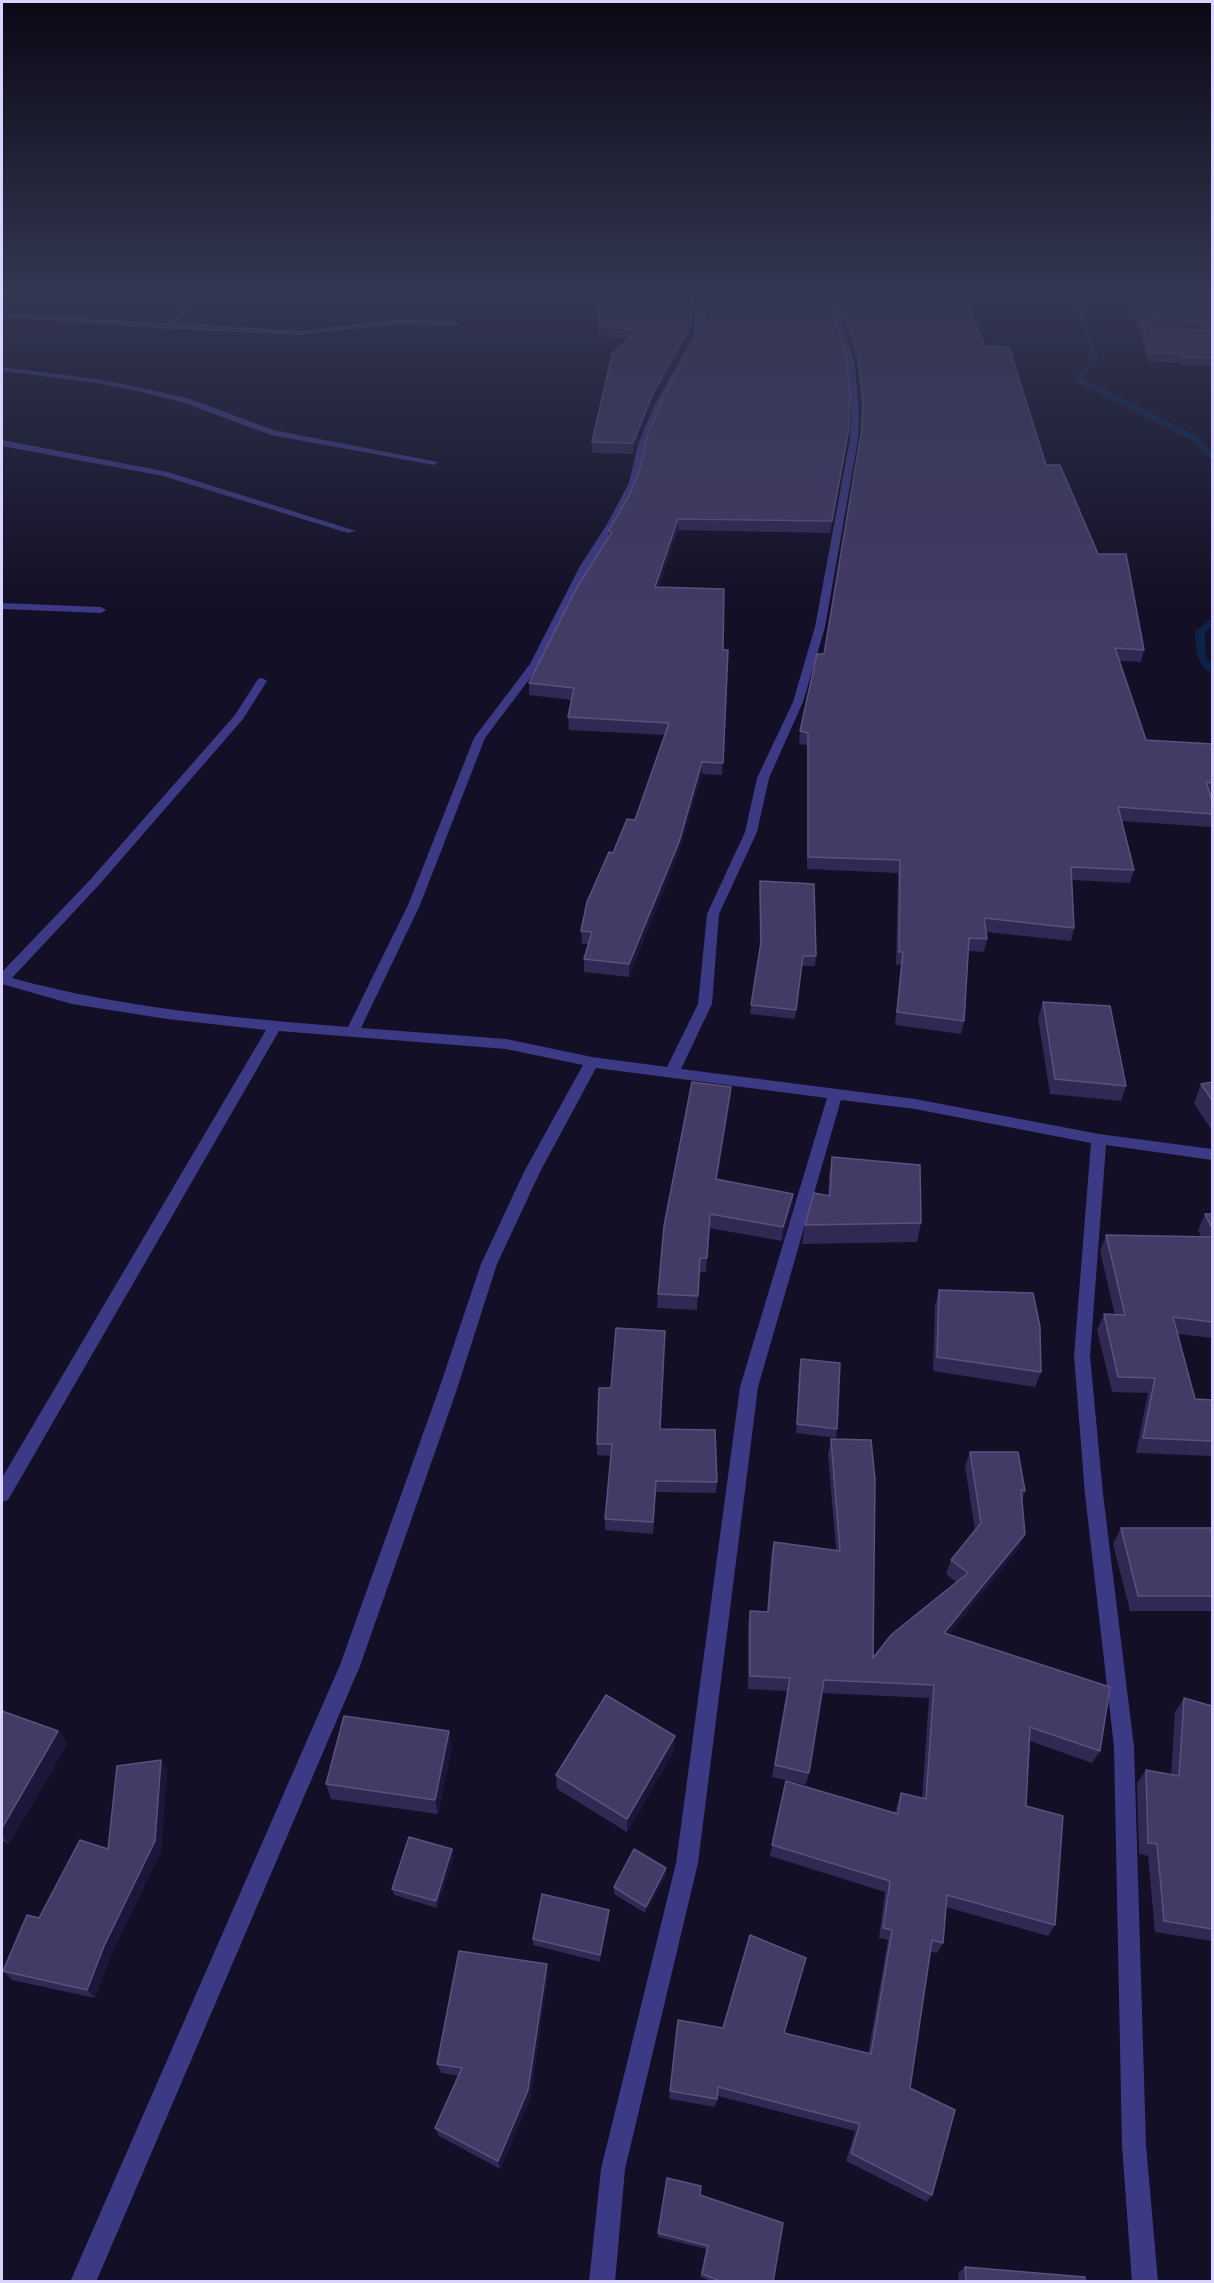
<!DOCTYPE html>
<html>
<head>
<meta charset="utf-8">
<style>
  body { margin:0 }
  #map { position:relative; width:1214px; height:2283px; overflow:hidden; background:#130f26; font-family:Poppins,sans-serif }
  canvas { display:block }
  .frame { position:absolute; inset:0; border:3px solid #d9d4ff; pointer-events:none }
</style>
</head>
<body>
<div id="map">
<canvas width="1214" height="2283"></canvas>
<div class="frame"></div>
</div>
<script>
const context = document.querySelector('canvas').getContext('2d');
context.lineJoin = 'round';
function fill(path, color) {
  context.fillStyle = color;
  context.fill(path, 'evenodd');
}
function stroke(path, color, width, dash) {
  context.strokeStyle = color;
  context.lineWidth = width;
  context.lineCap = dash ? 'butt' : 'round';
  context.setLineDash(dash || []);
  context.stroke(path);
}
fill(new Path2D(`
  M1074,292H1080L1098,360L1082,378L1199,437L1212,452V458H1209L1193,441L1075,381V377L1090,360Z
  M1212,618V625L1205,633L1206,657L1212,665V673C1195,665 1196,649 1195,632Z`), '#0c2248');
fill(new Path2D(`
  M196,292H203L176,323L300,331L397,320L455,321L459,323L455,325L397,324L300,335L169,329L2,317V313L169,323Z
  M697,292H705L701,336L662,406L646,444L637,483L616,526L590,566L540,665L485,738L420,905L361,1028L506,1039L592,1057L667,1067L698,1004L707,914L745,832L757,778L793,702L815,627L850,439L851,410L847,364L835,325L840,292H848L843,325L855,364L859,410L858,439L825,627L803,702L769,778L757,832L719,914L712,1004L681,1069L915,1099L1099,1134L1212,1149V1160L1106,1145L1090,1356L1103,1494L1134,1747L1146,2145L1158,2282H1132L1122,2145L1114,1747L1085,1494L1074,1356L1091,1143L915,1109L841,1100L758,1387L698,1863L625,2169L615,2282H589L601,2169L676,1863L740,1387L827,1098L596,1068L541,1170L497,1264L456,1392L360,1666L96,2282H70L340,1665L438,1392L481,1264L525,1170L583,1065L506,1049L279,1031L8,1500L2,1502V1478L266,1030L167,1019L72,1004L2,984V972L90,880L235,715L258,679L262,678L267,681L243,719L98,886L12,978C121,1008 235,1018 348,1027L408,905L474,738L530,664L580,566L606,526L629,483L638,444L654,406L693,336Z
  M2,367L96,379L142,388L190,399L273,430L438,462L434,465L271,435L184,403L142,392L96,383L2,371Z
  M2,440L168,472L356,531L348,533L163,476L2,446Z
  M2,603L101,607L106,610L101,613L2,609Z`), '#3d3a85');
fill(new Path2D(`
  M596,292H695L691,335L652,405L633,454L592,453V442L628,339L599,336Z
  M707,292H839L834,317L848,439L830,533L678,530L659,587L723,650H728L722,775L702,774L678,854L629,977L584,972V959L588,944H582L581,931L613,853L635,820L665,735L569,730L568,717L572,700L529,695V683L608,537V531L629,496L703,327Z
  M1121,292H1212V366H1182L1180,363L1147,361L1142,339Z
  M934,299L985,346L1046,465L1098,554L1144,650L1141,662L1119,661L1146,740L1212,744V796H1211L1212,800V827L1121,821L1134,870L1130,883L1072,880L1074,928L1071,941L986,932L987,939L984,952L968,951L964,1021L961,1034L895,1025L901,964L896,965L898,873L807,869V745L799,744L800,731L824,654L860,435L861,410L857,364L845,325L846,315Z
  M760,881L816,956L815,966H802L795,1019L750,1014L760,949L759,891Z
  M1043,1002L1126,1086L1121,1101L1050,1094L1038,1018Z
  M1212,1082V1131L1194,1103L1201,1084Z
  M731,1087L730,1101L717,1180L793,1194L792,1208L782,1241L709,1228L706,1272H699L697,1310L657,1308L658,1294Z
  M832,1157L921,1223L917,1242L802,1244L805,1225L828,1195L829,1176Z
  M1205,1214H1212V1338L1178,1334L1195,1399L1212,1400V1456L1136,1453L1148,1393L1112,1392L1097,1330L1104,1314L1115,1315L1100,1251L1106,1235L1201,1237L1198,1230Z
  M939,1290L1041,1372L1035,1387L933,1371L935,1305Z
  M801,1359L837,1429L836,1438L796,1433L799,1369Z
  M660,1429L717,1482L716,1493L656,1492L653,1534L605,1530V1519L611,1456L597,1455V1444Z
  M831,1439L873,1658L956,1582L946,1574L951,1560L975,1530L965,1466L970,1452L1025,1491L1022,1501L1025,1534L1019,1548L949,1634L1100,1751L1092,1763L1030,1741L1026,1806L1055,1925L1048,1936L946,1907L943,1943L937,1953L931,1952L910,2088L932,2195L927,2202L846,2161L855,2131L718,2096L715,2107L669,2099L678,2020L723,2028L784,2033L868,2054L888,1940L879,1938L885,1892L770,1856L786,1781L895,1813L897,1805L901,1793L922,1798L929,1698L822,1693L809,1773L806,1785L772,1777L787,1691L748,1689V1625L750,1611L767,1612L771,1556L774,1542L836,1550L828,1454Z
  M1121,1528H1212V1611H1130L1113,1544Z
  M1184,1698L1212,1706V1941L1155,1932L1148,1856L1139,1854L1137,1783L1146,1770L1171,1775L1175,1712Z
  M2,1711L58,1731L67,1744L9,1844L2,1841Z
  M675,1736L674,1751L627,1832L557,1789L556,1775Z
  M452,1746L438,1814L331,1799L326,1784Z
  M161,1760L167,1771L161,1851L111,1955L95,1998L12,1980L3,1971L39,1918L108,1849Z
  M454,1856L437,1908L394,1895L392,1889Z
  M666,1875L645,1913L614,1894V1887Z
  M609,1910V1917L600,1962L533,1945V1939Z
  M548,1975L530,2099L500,2169L439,2136L435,2128L459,2076L441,2073L437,2064Z
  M667,2178L700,2195L773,2282H713L700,2277L706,2249L658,2237Z
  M965,2267L1085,2282H959L958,2273Z`), '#312854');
fill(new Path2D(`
  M694,292L691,335L652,405L633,454V443L652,395Z
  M838,292H839L833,325L834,315Z
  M849,428L848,439L830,533L832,521Z
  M678,519V530L655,598V587Z
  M702,762V774L678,854L629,977V964Z
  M731,1087L730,1101L715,1194L716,1179Z
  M793,1194L792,1208L782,1241L783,1227Z
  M1025,1534L1019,1548L939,1646L944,1633Z
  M58,1731L67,1744L9,1844L2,1835V1828Z
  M449,1731L452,1746L438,1814L435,1800Z
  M675,1736L674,1751L627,1832V1819Z
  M161,1760L167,1771L161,1851L111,1955L95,1998L87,1990L104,1946Z
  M452,1849L454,1856L437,1908L436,1901Z
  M666,1868V1875L645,1913L646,1907Z
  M609,1910V1917L600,1962V1955Z
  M547,1964L548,1975L530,2099L500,2169L498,2161Z`), '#1d163a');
const building = new Path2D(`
  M597,292H694L691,325L652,395L633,443L592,442L612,354L638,330L599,326Z
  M707,292H838L834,315L846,354L850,399L849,428L832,521L678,519L655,587L724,589L723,650H728L723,763L702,762L679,842L629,964L584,959L592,932L581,931L587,902L609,852L613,853L627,819L635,820L669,723L568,717L574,688L529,683L576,589L612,532L608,531L629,496L639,472L648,434L664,396L703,327Z
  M850,292H935L934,299L966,300L985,346L1009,347L1046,465H1060L1098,554H1126L1144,650L1115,648L1146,740L1212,744V783L1206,782L1212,800V814L1118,807L1134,870L1071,867L1074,928L984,918L987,939L969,938L964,1021L897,1012L903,952H899L900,860L808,857V733L800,731L817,654H824L862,428L863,399L858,354L846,315Z
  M1127,292H1212V324L1150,319L1148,321L1151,327L1212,331V358L1184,357L1182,354L1149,352L1144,330Z
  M760,881L814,884L816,956H803L796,1010L751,1005L761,942Z
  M1043,1002L1110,1006L1126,1086L1055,1079Z
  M692,1082L731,1087L716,1179L793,1194L783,1227L710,1214L707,1258H700L698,1296L658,1294L664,1226Z
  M1212,1082V1100L1201,1084Z
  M832,1157L920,1165L921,1223L805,1225L814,1193L830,1196Z
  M1205,1214H1212V1228Z
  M1106,1235L1212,1237V1322L1173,1317L1195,1399L1212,1400V1441L1143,1438L1155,1378L1118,1377L1104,1314L1125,1315Z
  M939,1290L1033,1293L1040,1327L1041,1372L937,1357Z
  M616,1328L665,1331L660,1429L715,1430L717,1482L656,1481L653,1522L605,1519L612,1444H597L599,1388H611Z
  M801,1359L840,1363L837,1429L797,1424Z
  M831,1439L871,1440L875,1479L873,1658L892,1634L968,1573L951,1560L981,1523L970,1452H1018L1025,1491L1021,1490L1025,1534L944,1633L1110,1687L1100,1751L1030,1727L1026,1806L1063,1816L1055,1925L947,1895L943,1943L932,1940L910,2088L955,2110L932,2195L851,2153L860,2124L718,2087L717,2099L670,2091L678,2020L723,2028L750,1935L806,1958L784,2033L871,2054L892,1930L883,1928L890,1881L772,1845L786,1781L898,1814L901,1793L926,1799L934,1685L824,1680L809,1773L775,1765L790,1678L750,1676V1611L768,1612L774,1542L840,1551Z
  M1121,1528H1212V1596H1138Z
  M606,1695L675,1736L627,1819L556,1775Z
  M1184,1698L1212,1706V1929L1164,1921L1157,1844L1148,1843L1146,1770L1179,1776Z
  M2,1711L58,1731L2,1828Z
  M344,1716L449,1731L435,1800L326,1784Z
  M161,1760L155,1841L104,1946L87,1990L3,1971L27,1915L39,1918L80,1840L108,1849L117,1766Z
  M409,1837L452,1849L436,1901L392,1889Z
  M634,1849L666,1868L646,1907L614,1887Z
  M542,1894L609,1910L600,1955L533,1939Z
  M459,1951L547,1964L528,2090L498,2161L435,2128L462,2068L437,2064Z
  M667,2178L701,2186L700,2195L783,2223L773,2282H723L702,2274L708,2246L658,2233Z
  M965,2267L1085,2277V2282H966Z`);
fill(building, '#433a66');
stroke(building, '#5a527e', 1.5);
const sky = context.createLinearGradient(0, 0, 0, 612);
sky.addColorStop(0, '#0a0815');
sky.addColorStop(0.48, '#333752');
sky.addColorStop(1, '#33375200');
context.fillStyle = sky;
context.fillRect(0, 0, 1214, 612);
</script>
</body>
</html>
